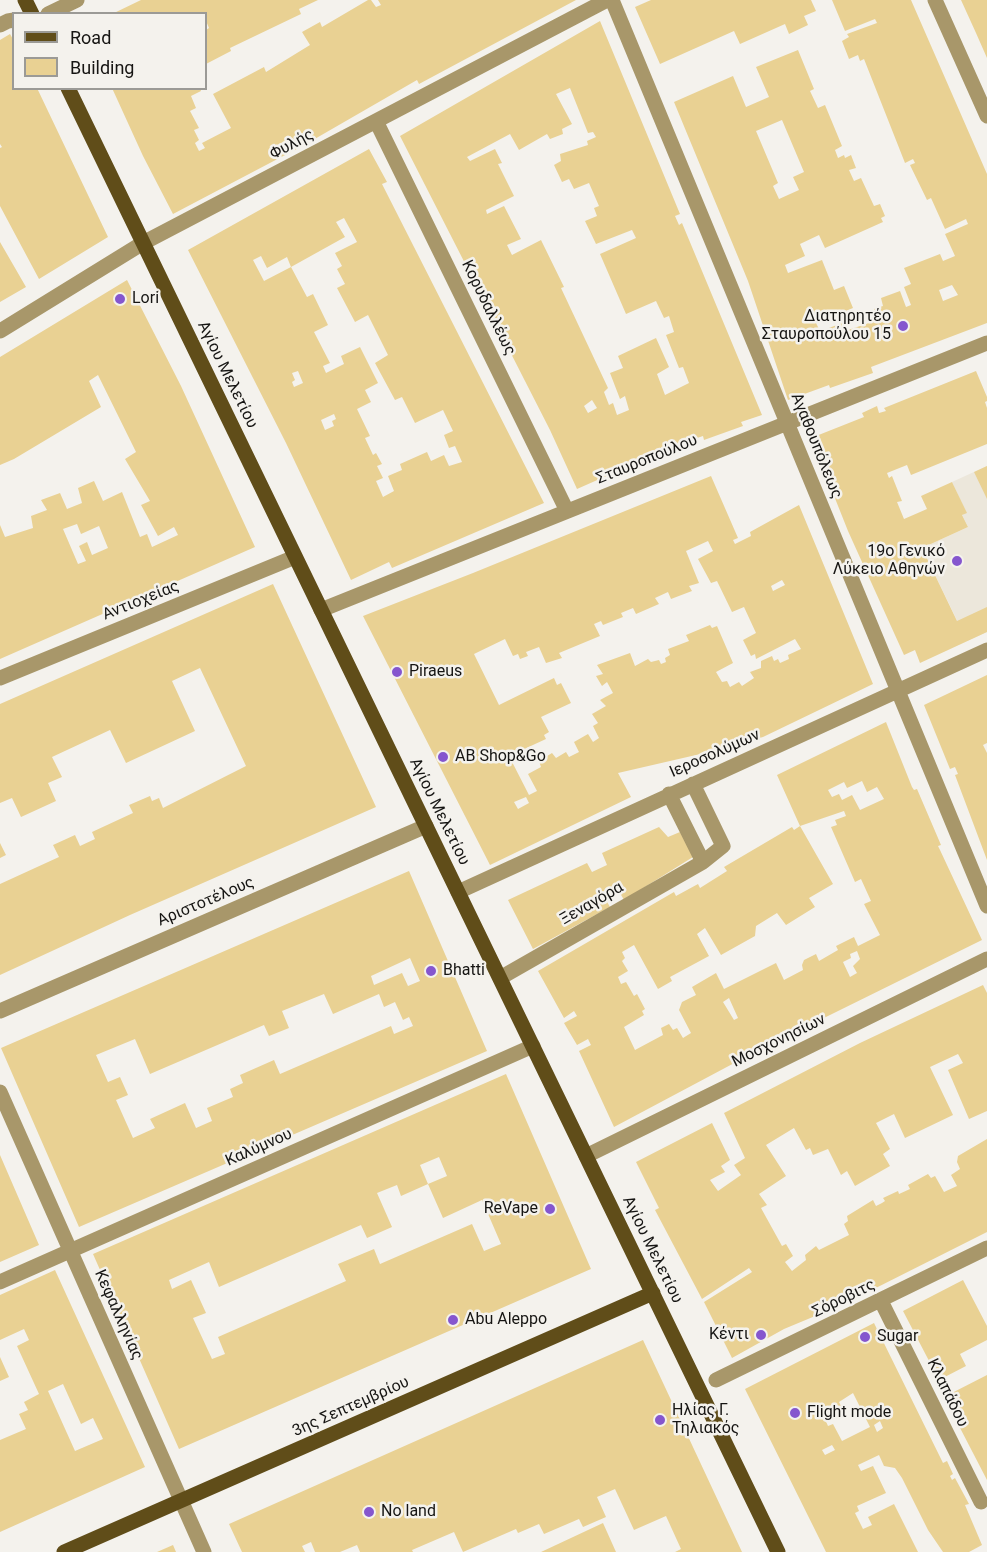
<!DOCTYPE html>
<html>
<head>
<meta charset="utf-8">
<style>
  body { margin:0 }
  #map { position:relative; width:987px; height:1552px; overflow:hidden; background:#f4f2ed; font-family:Roboto,sans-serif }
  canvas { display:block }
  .legend { position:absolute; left:12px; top:12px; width:195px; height:78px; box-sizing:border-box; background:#f4f2ed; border:2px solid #9b9a96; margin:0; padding:8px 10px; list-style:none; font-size:18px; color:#161513 }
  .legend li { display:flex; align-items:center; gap:12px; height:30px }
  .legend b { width:30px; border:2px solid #9b9a96 }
</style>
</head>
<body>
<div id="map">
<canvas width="987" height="1552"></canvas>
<ul class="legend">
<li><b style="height:8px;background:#604d19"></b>Road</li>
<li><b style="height:16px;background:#e9d193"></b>Building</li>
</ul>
</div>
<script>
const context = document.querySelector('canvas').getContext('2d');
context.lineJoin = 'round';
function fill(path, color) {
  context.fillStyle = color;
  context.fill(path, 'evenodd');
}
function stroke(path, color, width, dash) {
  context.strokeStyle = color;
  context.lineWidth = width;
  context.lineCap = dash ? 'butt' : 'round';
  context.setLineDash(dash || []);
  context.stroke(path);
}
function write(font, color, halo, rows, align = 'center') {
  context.font = font + ' Roboto,sans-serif';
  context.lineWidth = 5;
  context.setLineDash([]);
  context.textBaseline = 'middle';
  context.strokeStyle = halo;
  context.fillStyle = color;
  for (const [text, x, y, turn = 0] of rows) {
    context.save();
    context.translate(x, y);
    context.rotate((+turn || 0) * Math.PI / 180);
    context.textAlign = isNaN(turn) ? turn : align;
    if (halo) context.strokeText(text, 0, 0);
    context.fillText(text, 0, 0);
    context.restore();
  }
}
fill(new Path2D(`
  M987,466V632L967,641L922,548L968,527L962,515L966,512L952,482Z`), '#ece7db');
fill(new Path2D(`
  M141,0H318L299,9L301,14L230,48L231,51L206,64V30L209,28L206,21V14H112Z
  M368,0H371L376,7L381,5L378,0H576L419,84L417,80L306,144L173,214L143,156L112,88H200L201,91L191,96L196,108L190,111L199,128L194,130L199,140L195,143L199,151L205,148L202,143L231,128L213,94L264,67L266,72L310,45L302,32L320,22L322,27Z
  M651,0H811L816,11L804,16L808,25L789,34L785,24L740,44L734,31L660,64L635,7Z
  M832,0H911L987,174V323L871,367L873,373L830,388L829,385L788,400L748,281L674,102L733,76L746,107L769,97L756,67L798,50L814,89L810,91L818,108L825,105L842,146L835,150L838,158L844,155L845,158L851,155L856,168L849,170L854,181L861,178L874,206L880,204L885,216L881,218L883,222L825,248L819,235L800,244L805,256L785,265L788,273L822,260L834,290L844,286L853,308L816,323L820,331L816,333L818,341L828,337L826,329L845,322L848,330L878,320L874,309L883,306L881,298L900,291L906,307L911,305L904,287L911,284L904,268L940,254L943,261L955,256L945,234L968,224L966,219L945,229L931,198L927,200L910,165L915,163L913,159L905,163L864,59L860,61L858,55L849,59L842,41L849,37L847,34L877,23L875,19L845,31ZM782,120L804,172L793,177L799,190L779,199L773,186L778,183L756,131ZM952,285L958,295L943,301L939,290Z
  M961,0H987V58L976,33Z
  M600,21L680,214L675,216L679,225L682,223L762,415L741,422L743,426L704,440L703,436L691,440L693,444L649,462L647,458L577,489L550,430L400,136ZM570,88L588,133L593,132L596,137L587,141L588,145L560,154L561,161L554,165L562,182L569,179L574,189L589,183L599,206L594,208L597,216L585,221L596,244L632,230L636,238L600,254L626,314L656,301L664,318L669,316L674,332L666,335L679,368L683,367L689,383L665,395L657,374L669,367L656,338L618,356L623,368L610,373L620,399L625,396L629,410L617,415L613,403L609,405L604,392L608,388L561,288L564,287L541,240L512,255L507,245L521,239L504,206L487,214L486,210L514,196L498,164L502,163L495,149L470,161L467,157L510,134L519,150L547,134L550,139L563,134L562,129L572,124L556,94ZM592,400L597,408L588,413L584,406Z
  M10,34L14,41V88H37L108,237L39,279L0,206V148L2,147L0,144V40Z
  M369,149L387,182L382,184L544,503L392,568L389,562L351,580L286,443L188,250ZM344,218L357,242L335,253L342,266L337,269L345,284L337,288L355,322L368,315L388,355L375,363L395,400L402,397L415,423L443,410L453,431L444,435L449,448L455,446L462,462L449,466L444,455L431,461L427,452L400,464L402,470L388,476L394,491L383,497L376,481L383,478L377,466L382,464L376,453L373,455L365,438L370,436L357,409L371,402L365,390L378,383L360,347L341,356L344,364L326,373L323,366L330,363L314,332L328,325L313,294L307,297L291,267L264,281L253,260L261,256L267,268L287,257L291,267L345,237L336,222ZM298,371L303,383L294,387L292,382L295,380L292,373ZM334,414L336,419L332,421L334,426L325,430L321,420Z
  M0,242L26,287L0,302Z
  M127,280L181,386L255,547L0,659V525L5,537L33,528L31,516L47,510L41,500L60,493L67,509L82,503L78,488L94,481L103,501L122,492L140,537L147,534L152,547L178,535L174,527L158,536L141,505L150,501L125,459L136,452L98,375L89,381L101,407L14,459L0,465V357ZM77,524L81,534L99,526L108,548L92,555L87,542L79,546L86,561L78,564L63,529Z
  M976,371L987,397V401L985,402L987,408V444L911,475L907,465L887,473L889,478L892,476L902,501L897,502L904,519L927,509L921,496L952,482L967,513L962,515L968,527L922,548L957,621L987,607V632L920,663L915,650L904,655L848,531L811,438L864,417L862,413L877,406L879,413L886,411L884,408Z
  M987,466V499L974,472Z
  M711,476L738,538L733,540L735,544L751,536L750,532L799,505L873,684L763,737L709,752L618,773L631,797L490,865L363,616L473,573ZM708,541L713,551L698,559L711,583L717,581L732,612L744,607L756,633L743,640L751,656L755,654L756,659L795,639L801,649L788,655L789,659L780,663L778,659L774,661L772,656L761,661V668L750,672L754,678L742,686L739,682L730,687L727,681L722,682L716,672L733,663L717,626L712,628L710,625L686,635L689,641L668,649L670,655L665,658L666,662L661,664L659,660L651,662L648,659L635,666L630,653L597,665L603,674L596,676L602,686L607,682L613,693L600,700L606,706L592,714L598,723L593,726L599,738L593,742L588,734L574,742L579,752L569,757L566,752L556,758L552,753L539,761L541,767L528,774L537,791L529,795L509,756L546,739L544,735L549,732L541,717L571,703L561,683L557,685L554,678L499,705L474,654L505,639L513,656L518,654L520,659L528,656L526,652L539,647L546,663L562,658L559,653L600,636L594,624L601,621L603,625L623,617L621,613L633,608L636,614L659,604L655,598L668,592L671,599L692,591L689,586L699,583L686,551ZM782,580L785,585L773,591L771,586ZM526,797L529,803L518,809L514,802Z
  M273,584L376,807L130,915L0,975V884L59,857L53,845L75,835L80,846L95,839L92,832L133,813L129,805L150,796L152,801L159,798L163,808L246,766L200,668L172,681L195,731L126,763L110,730L52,757L62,777L48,783L56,801L21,817L12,798L0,803V704Z
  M987,675V743L983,745L987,753V860L955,775L958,774L955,767L950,769L924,705Z
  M886,722L912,787L914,790L917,789L941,845L938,846L940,850L982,940L755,1052L614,1127L579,1051L591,1045L588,1039L577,1045L564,1023L577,1016L574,1011L564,1018L538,971L674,892L676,896L698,884L700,888L727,871L724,867L792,827L794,830L800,826L833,884L809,898L815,907L786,925L777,913L756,926L755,936L721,955L705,928L697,934L709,956L670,977L672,981L658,989L634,945L622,952L625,958L622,961L628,971L618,977L621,984L626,982L634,996L637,994L645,1009L642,1011L644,1015L624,1027L635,1050L663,1035L661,1028L669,1024L673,1030L677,1028L683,1038L691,1033L679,1010L682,1002L696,995L692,987L716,973L724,989L776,963L784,980L803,970L802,965L804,960L816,954L819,961L838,950L836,946L854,937L858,946L880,935L864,904L871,901L861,879L855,882L831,827L837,825L835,820L846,816L844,811L800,826L777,775ZM862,781L867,792L877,787L884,799L860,810L852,795L842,800L839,794L832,797L828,790L844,782L847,788ZM857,951L860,959L853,966L857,973L850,977L843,962L851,958L850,954ZM729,998L738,1018L734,1020L723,1002Z
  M659,827L668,837L680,832L693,857L624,900L620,893L606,900L610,907L533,949L508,900L587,863L592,872L607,865L602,853Z
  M0,843L6,855L0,858Z
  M409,871L487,1051L79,1227L1,1048ZM410,958L420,981L408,986L402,973L374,985L371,976ZM324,994L333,1014L379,994L384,1007L395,1002L403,1020L409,1017L413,1026L394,1034L391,1026L280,1074L274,1060L240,1075L243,1083L230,1089L233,1097L207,1108L212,1121L196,1128L185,1103L150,1119L155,1128L133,1138L116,1100L128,1095L120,1077L108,1082L96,1055L135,1039L150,1074L264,1025L269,1036L289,1028L282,1011Z
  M983,985L987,993V1111L969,1119L948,1070L963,1063L958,1054L930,1067L953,1115L905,1138L894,1114L876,1123L890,1149L883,1154L890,1166L855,1186L847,1171L841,1175L828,1149L813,1155L810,1148L806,1150L794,1128L766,1145L786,1176L759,1194L767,1205L761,1208L782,1246L786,1244L793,1256L785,1262L792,1271L806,1260L805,1255L816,1246L819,1250L849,1235L844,1224L848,1221L847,1216L873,1200L876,1206L882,1203L885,1201L883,1198L898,1191L899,1194L910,1189L908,1185L928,1174L931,1178L935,1176L944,1192L957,1186L951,1175L960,1169L957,1162L958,1156L987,1139V1232L844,1304L784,1329L732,1358L704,1302L752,1272L749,1268L702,1299L655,1210L659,1208L636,1162L712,1123L730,1160L721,1166L725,1172L710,1180L718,1191L741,1175L734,1165L745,1158L724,1113L860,1043Z
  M506,1074L591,1269L179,1449L93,1254ZM439,1157L447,1176L428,1184L443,1218L482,1200L501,1244L484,1251L472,1224L380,1264L374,1249L338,1264L346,1281L218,1337L225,1354L212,1359L193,1318L206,1313L191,1280L172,1289L169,1280L209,1262L219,1287L361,1225L367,1238L392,1227L377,1193L397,1185L401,1196L428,1184L420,1165Z
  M0,1155L39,1245L0,1262Z
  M55,1270L145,1467L0,1532V1440L26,1429L19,1414L28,1410L24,1402L39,1394L17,1346L29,1340L24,1329L0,1340V1295ZM63,1384L81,1424L93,1418L103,1439L75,1451L48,1391Z
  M963,1280L987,1326V1340L960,1354L966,1366L939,1380L903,1311Z
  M874,1323L943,1463L947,1461L953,1474L950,1476L952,1480L955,1478L969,1504L965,1505L982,1545L969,1552H943L928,1530L902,1478L895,1468L884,1466L879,1455L858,1465L861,1471L873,1466L886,1493L857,1506L859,1511L855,1513L863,1529L872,1525L868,1517L894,1504L918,1552H826L745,1389ZM853,1393L870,1427L842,1441L833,1424L828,1426L824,1417L842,1408L839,1402ZM880,1421L883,1428L877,1432L874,1425ZM832,1445L835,1450L825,1455L822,1450Z
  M643,1340L742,1552H675L681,1549L666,1516L634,1530L615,1489L597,1497L606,1517L583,1527L579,1519L544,1534L539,1524L518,1533L516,1529L463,1552L454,1532L412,1550L413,1552H360L357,1545L340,1552H315L311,1542L302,1546L305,1552H242L229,1524Z
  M0,1357L9,1377L0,1381Z
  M987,1375V1480L944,1397Z
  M603,1523L616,1552H541Z
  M173,1545L176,1552H157Z`), '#e9d193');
stroke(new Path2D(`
  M612,0L987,906
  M935,0L987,116
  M48,14L77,0
  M0,25L8,21L14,20
  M376,121L567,511
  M0,331L143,243L607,0
  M321,610L987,343
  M0,678L295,557
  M669,794L703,862
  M458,892L987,650
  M500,978L703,862L723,846L693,784
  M0,1011L426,826
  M0,1092L204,1552
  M586,1156L987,959
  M0,1282L533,1046
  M881,1301L981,1502
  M716,1380L987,1248`), '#a8976a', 15);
stroke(new Path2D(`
  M25,0L32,14
  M68,88L778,1552
  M64,1552L653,1293`), '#604d19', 15);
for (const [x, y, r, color] of [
  [120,299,6,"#8556ce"],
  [903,326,6,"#8556ce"],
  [957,561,6,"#8556ce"],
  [397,672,6,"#8556ce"],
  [443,757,6,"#8556ce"],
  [431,971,6,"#8556ce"],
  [550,1209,6,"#8556ce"],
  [453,1320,6,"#8556ce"],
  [761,1335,6,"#8556ce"],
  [865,1337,6,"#8556ce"],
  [795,1413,6,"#8556ce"],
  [660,1420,6,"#8556ce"],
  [369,1512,6,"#8556ce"]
]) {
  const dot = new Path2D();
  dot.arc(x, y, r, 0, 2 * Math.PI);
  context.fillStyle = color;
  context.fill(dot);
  stroke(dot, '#f4f2ed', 2);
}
write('16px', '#161513', '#f4f2ed', [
  ["Φυλής",292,145,-28],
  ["Κορυδαλλέως",488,308,64],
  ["Αγίου Μελετίου",227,375,64],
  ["Αγαθουπόλεως",816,446,68],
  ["Σταυροπούλου",647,460,-22],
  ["Αντιοχείας",141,601,-22],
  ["Ιεροσολύμων",715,754,-24],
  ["Αγίου Μελετίου",439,812,64],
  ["Αριστοτέλους",206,902,-23],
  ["Ξεναγόρα",592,904,-30],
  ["Μοσχονησίων",779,1041,-26],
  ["Καλύμνου",259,1148,-24],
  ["Αγίου Μελετίου",652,1250,64],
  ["Σόροβιτς",844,1299,-26],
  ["Κεφαλληνίας",118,1315,66],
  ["Κλαπάδου",947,1393,64],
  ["3ης Σεπτεμβρίου",351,1407,-24]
]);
write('16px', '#161513', '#f4f2ed', [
  ["Lori",132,299],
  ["Διατηρητέο",891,317,"right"],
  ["Σταυροπούλου 15",891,335,"right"],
  ["19ο Γενικό",945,552,"right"],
  ["Λύκειο Αθηνών",945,570,"right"],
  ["Piraeus",409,672],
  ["ΑΒ Shop&Go",455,757],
  ["Bhatti",443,971],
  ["ReVape",538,1209,"right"],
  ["Abu Aleppo",465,1320],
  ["Κέντι",749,1335,"right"],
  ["Sugar",877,1337],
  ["Ηλίας Γ.",672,1411],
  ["Τηλιακός",672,1429],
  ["Flight mode",807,1413],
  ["No land",381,1512]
], 'left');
</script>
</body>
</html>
